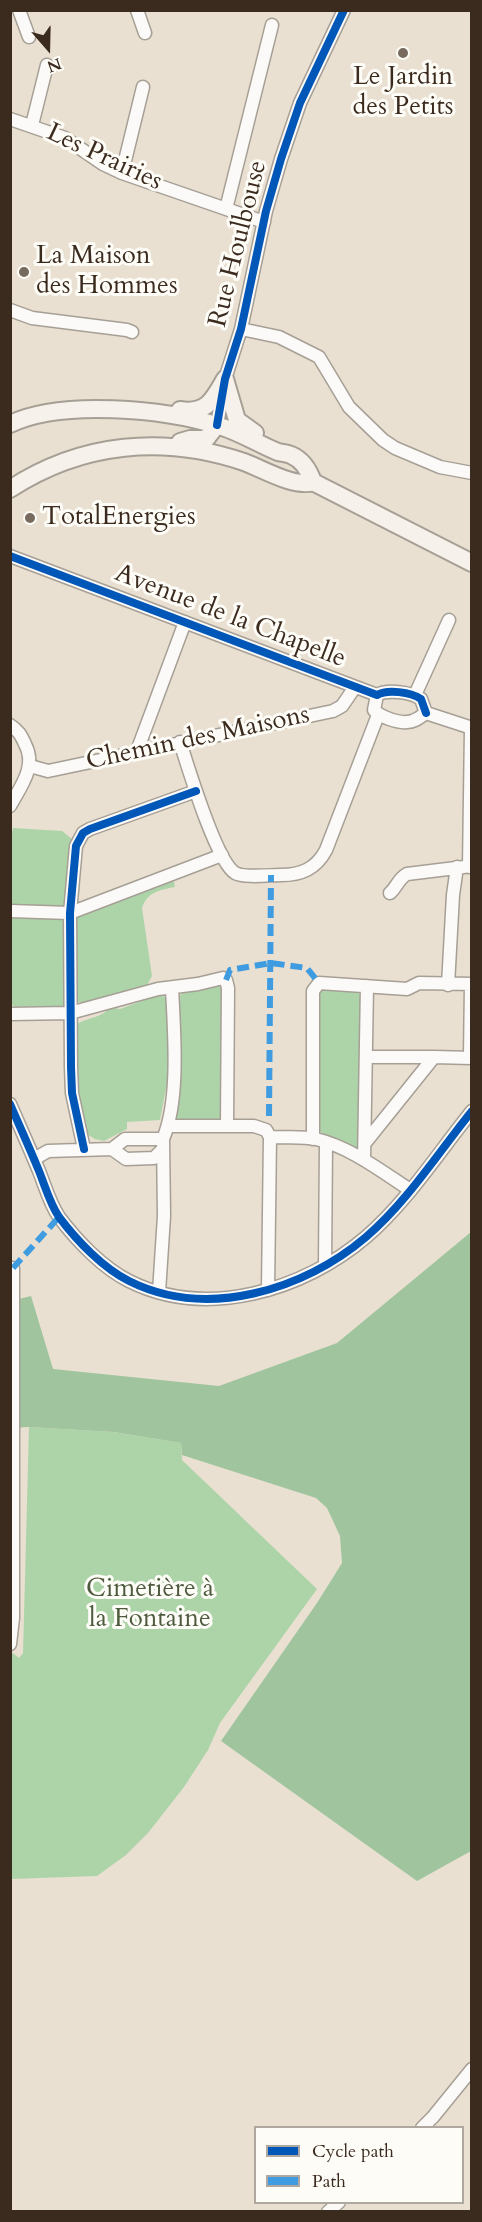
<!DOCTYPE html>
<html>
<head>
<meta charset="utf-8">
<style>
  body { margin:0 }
  #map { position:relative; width:482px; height:2222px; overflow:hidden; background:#e9e0d1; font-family:Cardo,serif }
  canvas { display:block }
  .frame { position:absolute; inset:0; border:12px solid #3b2a1e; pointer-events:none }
  .legend { position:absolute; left:254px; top:2126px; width:210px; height:78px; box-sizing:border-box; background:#fdfcf7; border:2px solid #afa8a0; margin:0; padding:8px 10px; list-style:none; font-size:18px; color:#3b2a1e }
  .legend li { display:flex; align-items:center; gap:12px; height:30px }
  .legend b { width:30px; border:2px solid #afa8a0 }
  .north { position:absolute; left:18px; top:18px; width:60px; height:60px; -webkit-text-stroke:4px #fdfcf7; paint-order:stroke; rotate:160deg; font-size:16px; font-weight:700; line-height:24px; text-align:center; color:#3b2a1e }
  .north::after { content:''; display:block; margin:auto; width:21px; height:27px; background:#3b2a1e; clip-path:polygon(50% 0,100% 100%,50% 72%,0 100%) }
</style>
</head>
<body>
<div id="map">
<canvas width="482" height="2222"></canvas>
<div class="frame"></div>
<ul class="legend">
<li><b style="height:8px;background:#0057b8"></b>Cycle path</li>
<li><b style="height:8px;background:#3f9ce0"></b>Path</li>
</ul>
<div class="north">N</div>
</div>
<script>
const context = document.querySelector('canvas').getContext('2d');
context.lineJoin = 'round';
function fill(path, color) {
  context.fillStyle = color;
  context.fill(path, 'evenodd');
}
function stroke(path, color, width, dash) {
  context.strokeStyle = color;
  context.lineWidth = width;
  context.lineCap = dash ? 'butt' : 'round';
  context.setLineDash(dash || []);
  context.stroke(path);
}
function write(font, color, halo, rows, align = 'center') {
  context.font = font + ' Cardo,serif';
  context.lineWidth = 6;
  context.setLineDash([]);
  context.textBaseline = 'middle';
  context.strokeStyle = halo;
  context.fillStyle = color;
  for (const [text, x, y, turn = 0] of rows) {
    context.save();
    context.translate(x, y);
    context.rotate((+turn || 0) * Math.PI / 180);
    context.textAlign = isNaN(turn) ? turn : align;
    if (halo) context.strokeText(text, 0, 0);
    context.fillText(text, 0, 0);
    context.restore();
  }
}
fill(new Path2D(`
  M13,828L62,831L72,839L66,906L63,908H12L11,905L10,842Z
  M173,876L175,887C160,890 147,892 142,908L152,976L147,985L86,1003L78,1002L76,999L75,917Z
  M14,916L65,919V1006L15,1007L11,1004V917Z
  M218,984L222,989L223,1120L218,1122L175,1121L172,1113L177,1000C182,987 206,987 218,984Z
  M319,990L358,991L361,995L360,1149L357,1150L323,1136L317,1126L316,993Z
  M160,994L168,999L169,1072L160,1120L127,1122V1129L104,1141L95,1139L85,1133L76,1088L73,1027C84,1017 102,1019 110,1007L120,1009Z
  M29,1427L114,1432L181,1443L182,1460L317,1589L220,1723L208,1750L184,1787L148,1833L126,1855L97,1876L11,1879L10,1657L13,1653L19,1658L23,1653Z`), '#add4a9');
fill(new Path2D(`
  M471,1232V1851L417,1881L221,1741L317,1603L342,1563L340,1536L327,1508L316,1498L182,1455L181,1443L114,1432L29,1427L11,1428V1301L31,1296L53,1369L219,1386L337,1343Z`), '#a0c49e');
const street = new Path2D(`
  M19,10L29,37
  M137,10L145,33
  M10,119L65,138L103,164L122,173L264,222
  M32,125L47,65
  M122,173L143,87
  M226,209L272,25
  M10,310L32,318L127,330L132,332
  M241,329L279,337L319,357L349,407L383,440L395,448L440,467L472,473
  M217,425L225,379L241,329L266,211L281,159L300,103L344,10
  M10,556L377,695C387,689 411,692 421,699L426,713
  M377,695L374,710C380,717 398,723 407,722C415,722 420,717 426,713
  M415,695L449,620
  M426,713L472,728
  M10,725C18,730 21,735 25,744C37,766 21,786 10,806
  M180,742C188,767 216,861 235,873C244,878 270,875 281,875C301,875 316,869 326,850L378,715
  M137,751L185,622
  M30,766L48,771L333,711L342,706L355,687
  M469,867L471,728
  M390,893C397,887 398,879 407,874L464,867
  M10,911L70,913L222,855
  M448,985L453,895L457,867
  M10,1014L70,1013L158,989L198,984L223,978L226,980L228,988L227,1125
  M366,1057H434
  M470,1057L471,984
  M10,1104C20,1127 30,1149 39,1171C45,1186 50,1204 59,1217C77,1241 103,1268 129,1281C207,1320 304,1290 366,1237C407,1202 438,1153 472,1111
  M168,1126H254L266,1130L270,1137
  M270,1137C285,1138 302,1136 316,1139C350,1147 381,1171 410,1190
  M313,1139V991L319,983L407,989L419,983L472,984
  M365,1143L434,1057L472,1058
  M84,1149L72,1093L71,1067L70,913L76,846L83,833L90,829L196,791
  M112,1149L126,1159L154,1158L163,1149
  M34,1159L48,1151L112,1149L125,1139H163C180,1099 174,1031 172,988
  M364,1160L367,986
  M325,1265L326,1142
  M268,1290L270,1137
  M159,1292L164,1216L163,1139
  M10,1644L13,1618V1268
  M422,2128L433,2117L472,2069
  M328,2212L339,2202`);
const secondary = new Path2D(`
  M225,379L237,420L255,433
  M180,410C207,414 213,400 225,379
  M10,424C62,399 165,409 219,426C240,432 258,444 278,452C282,453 287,453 291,455C303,460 309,470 313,482
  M180,442L190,439H206L217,425
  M10,489C82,442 164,435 244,462C263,469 294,488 313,482L472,563`);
stroke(street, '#a69f95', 15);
stroke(secondary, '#a69f95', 20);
stroke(street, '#fcfaf8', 12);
stroke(secondary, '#f6f1ea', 16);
stroke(new Path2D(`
  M226,980L230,970L271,963L307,968L319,983
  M269,1116L271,875
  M13,1268L59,1217`), '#3f9ce0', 6, [12, 6]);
stroke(new Path2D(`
  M217,425L225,379L241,329L266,211L281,159L300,103L344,10
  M10,556L377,695C387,689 411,692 421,699L426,713
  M10,1104C20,1127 30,1149 39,1171C45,1186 50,1204 59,1217C77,1241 103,1268 129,1281C207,1320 304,1290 366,1237C407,1202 438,1153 472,1111
  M84,1149L72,1093L71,1067L70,913L76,846L83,833L90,829L196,791`), '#0057b8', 8);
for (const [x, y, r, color] of [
  [403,53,6,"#786a5d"],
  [24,272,6,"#786a5d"],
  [30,518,6,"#786a5d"]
]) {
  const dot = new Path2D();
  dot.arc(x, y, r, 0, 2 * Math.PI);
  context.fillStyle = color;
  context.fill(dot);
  stroke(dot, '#fdfcf7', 2);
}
write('26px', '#3b2a1e', '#fdfcf7', [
  ["Le Jardin",403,78,"center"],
  ["des Petits",403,108,"center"],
  ["La Maison",36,257],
  ["des Hommes",36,287],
  ["TotalEnergies",42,518]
], 'left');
write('26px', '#3b2a1e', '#fdfcf7', [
  ["Les Prairies",104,158,25],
  ["Rue Houlbouse",239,244,-76],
  ["Avenue de la Chapelle",230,617,21],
  ["Chemin des Maisons",198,739,-12]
]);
write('26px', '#4e5a3e', '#fdfcf7', [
  ["Cimetière à",150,1590],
  ["la Fontaine",150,1620]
]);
</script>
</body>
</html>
